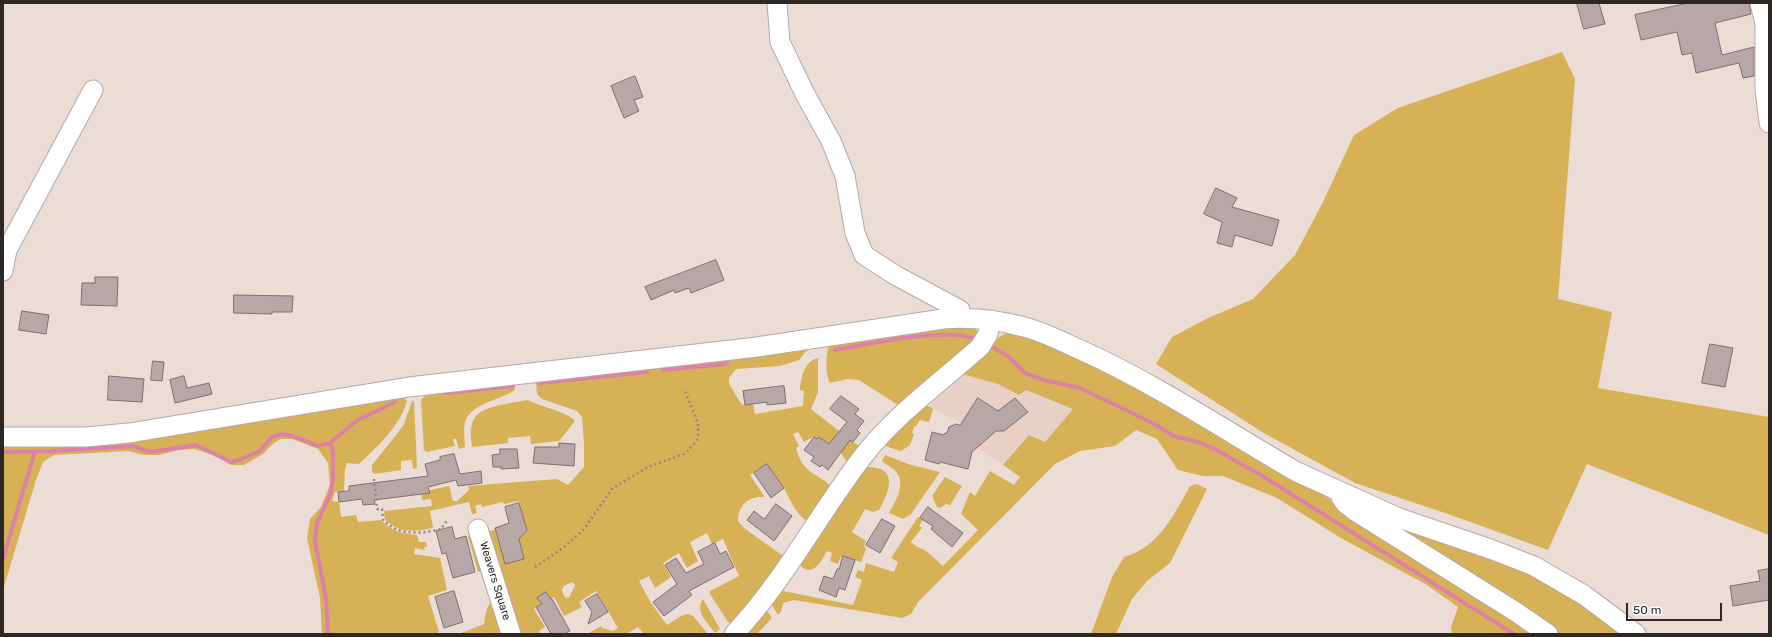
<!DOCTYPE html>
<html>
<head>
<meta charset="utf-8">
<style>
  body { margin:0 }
  #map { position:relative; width:1772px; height:637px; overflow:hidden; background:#ecdcd6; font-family:Rubik,sans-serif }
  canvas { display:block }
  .frame { position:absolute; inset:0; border:4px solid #2d2725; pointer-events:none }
  .scale { position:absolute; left:1626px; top:603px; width:96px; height:18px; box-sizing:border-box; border:2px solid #2d2725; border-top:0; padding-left:5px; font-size:12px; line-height:14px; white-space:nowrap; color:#2d2725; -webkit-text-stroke:3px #fff; paint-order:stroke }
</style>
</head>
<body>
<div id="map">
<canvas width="1772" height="637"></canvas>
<div class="frame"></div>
<div class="scale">50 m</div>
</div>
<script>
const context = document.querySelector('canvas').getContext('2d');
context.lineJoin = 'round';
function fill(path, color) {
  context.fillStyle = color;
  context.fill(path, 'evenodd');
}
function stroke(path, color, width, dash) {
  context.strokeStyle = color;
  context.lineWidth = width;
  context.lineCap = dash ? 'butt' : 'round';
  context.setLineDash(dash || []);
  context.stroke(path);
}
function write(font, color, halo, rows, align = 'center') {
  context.font = font + ' Rubik,sans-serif';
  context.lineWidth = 3;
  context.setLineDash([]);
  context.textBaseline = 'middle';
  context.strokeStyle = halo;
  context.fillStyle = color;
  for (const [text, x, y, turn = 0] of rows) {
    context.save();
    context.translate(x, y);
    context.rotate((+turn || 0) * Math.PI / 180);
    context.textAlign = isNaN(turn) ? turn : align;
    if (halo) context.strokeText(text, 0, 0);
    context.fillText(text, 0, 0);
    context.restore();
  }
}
fill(new Path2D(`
  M958,373L998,384L1019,395L1026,390L1090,416L1016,474L980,449L972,447L970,429L961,423L930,407L937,397L938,392Z`), '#e8d0c7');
fill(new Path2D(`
  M1562,52L1575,79L1558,299L1612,312L1598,388L1769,417V535L1587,464L1548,550L1448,514L1355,483L1262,432L1156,364L1172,337L1208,318L1253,299L1295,255L1322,204L1354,135L1398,108Z
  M966,326L975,329L979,333V337L847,462L841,453L819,437L817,439L813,437L804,442L798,432L793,434L799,446L796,448C803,475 816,471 833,488L811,523C796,516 791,501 784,488C779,480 773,472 767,464L750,475L764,496L763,497C748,496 738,506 738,521L744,528L786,558L736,625L728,622L710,594V591L739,576L723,539L712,544L707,533L690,542L698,561L687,568L679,553L663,563L671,577L655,588L649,576L639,581L651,603L667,625L681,616L688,614L693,616L708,634H644L638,627L626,634H587L601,626L602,628L613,631L618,628L596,591L579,602L582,607L564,616L554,597L534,609L545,627L539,631L540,634H516L485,532L495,530L505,564L524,559L519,539L527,530L519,501L504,504L503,502L482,507L481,504L475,506L477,513L472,514L469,502L430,511L433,528C415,532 400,533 385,520L384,511L432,506L431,499L422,500L421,492L449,486L453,501H457L469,490L468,486L557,479L568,485L584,467V443L582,417L577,411L542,399L537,394L536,381L809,348L799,360L780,366L736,369L729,378V384L742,405L753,404L755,414L803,406L804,391L800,390C801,378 804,361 818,358V392L811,409L853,442L860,446L885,416L898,405L859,380L847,379L830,383C825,375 825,347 832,340ZM572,582L575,585C574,589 571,591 570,597L566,598L564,596L562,590L564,586Z
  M1014,330L1047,339L1270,461L1542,634H1452L1451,627L1458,607L1427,585L1341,538L1277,498L1223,476H1203L1178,470L1157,439L1136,430L1115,446L1080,451L1055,464L918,602L911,614L902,618L794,600L783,603L781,612L778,615L772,605L771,598L790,574L795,573L783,591L853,605L862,580L855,577L858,570L864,572L866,563L894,572L898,562L891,558L918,517L923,520L919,526L922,528L911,542L917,547L925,550L943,566L978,530L961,514L970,492L975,496L990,471L1014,485L1020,477L1003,465L1029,435L1045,442L1073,409L1026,390L1019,395L998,384L958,373C975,358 993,337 1014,330Z
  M513,382L515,390C499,401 473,402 465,422C463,429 465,440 465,447L459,449L456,439H453L455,446L427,452L424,450L421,400L429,392Z
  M400,395L407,401C400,426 377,447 359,464L347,463L345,469L344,491L335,492L332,501L339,502L341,517L356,515L358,522L381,520C390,531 404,534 417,535L419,542H426L427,547H424L425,550L415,548L414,554L440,558L447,590L428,596L439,632L435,634H322L320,598L307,538L310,519L321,507L330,485L328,463L318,449L292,439H281L274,443L263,454L244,465H231L214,455L194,449L179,450L158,455H144L128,451L54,455L43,462L36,480L3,590V443Z
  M528,400C539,406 570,413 575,421L559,441L531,444L530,436L508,438V443L472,447C471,438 469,428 474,419C481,405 514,403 528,400Z
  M412,401H414L417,468L413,469L412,460L401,461V470L375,474L372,472V465L397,434L404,424Z
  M923,403L933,409L929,422L920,420L916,426L914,427L912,433L914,434L910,445L901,451L885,446L884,443Z
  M885,455L911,465L940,472L911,514L903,519L889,513C895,502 906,485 897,473C894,469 887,465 882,461Z
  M867,467C899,467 890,491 879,510L873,512L865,509L852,532L866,541L864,545L866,549L861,562L841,556L838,564L830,561L832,553L827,551C820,564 811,580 797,562Z
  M945,477L962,486L950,505L946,504L940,508L937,507L932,496Z
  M1197,484L1207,489L1170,563L1147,581L1132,599L1116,634H1091L1112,577L1124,557C1158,548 1174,515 1190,486Z
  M1360,503L1532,570L1630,634H1557Z
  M475,534L486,570L478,572L468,536Z
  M703,599L720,629L715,633C708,623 694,611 703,599Z
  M495,600L506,634H459L484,624C486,614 485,605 495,600Z
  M762,610L768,612L772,618L757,634H740Z`), '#d6b155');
stroke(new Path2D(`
  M991,346L1009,357L1025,373L1044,380L1080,388L1124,409L1158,426L1173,436L1195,441L1213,448L1264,477L1514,634
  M835,350C870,344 944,327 976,339
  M663,370L727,364
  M540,383L647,372
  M446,393L513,386
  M3,452L51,451L133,446L150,452L196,445L231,462L242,459L260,451L272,437L282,434L293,436L318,446L330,443L356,421L395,402
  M3,559L35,451
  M328,634L326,598L315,541L317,523L330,495L333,479V451L330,443`), '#de81a7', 4);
const building = new Path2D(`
  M1577,3H1599L1605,24L1584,29Z
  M1688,3H1749L1751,14L1715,23L1722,55L1754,47V76L1743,78L1739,63L1696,73L1692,53L1682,55L1677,32L1641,40L1635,15Z
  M635,76L643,97L634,100L639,111L624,118L611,86Z
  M1216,188L1237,198L1232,207L1279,220L1272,246L1235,235L1232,247L1217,243L1222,222L1204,214Z
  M716,260L724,280L691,293L689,288L675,293L674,290L651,300L645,287Z
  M95,277H118L117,306L81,305L82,283H95Z
  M234,295L293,296L292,312H272V314L234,313Z
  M22,311L49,315L46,334L19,330Z
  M1710,344L1733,348L1725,387L1702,383Z
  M153,361L164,362L162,381L151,380Z
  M109,376L144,379L142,402L108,400Z
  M184,376L187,388L209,383L212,394L175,403L170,380Z
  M784,386L786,403L767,405V402L745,405L743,391Z
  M841,396L859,409L855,414L864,421L857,430L860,433L853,442L850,440L828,470L822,465L820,467L811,461L814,457L804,450L814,437L817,439L819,437L829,444L847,422L830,409Z
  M978,398L998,411L1015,398L1028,412L1004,431H996L972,452L968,469L940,462L939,464L925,460L932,432L944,435L945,433H947L949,427L956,424L960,425Z
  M559,443L575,444L574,466L533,463L535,447H559Z
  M500,449H517L519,468L501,469V467H493L492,455L500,454Z
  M454,454L460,474L481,471L482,483L458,486L456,480L428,487L430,493L374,500L375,504L363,505L362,499L339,502L338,492L349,491V486L428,476L425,464L440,460V457Z
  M767,464L784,488L771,498L754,473Z
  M519,503L527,530L519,539L524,559L505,564L495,528L509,523L505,507Z
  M776,504L792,516L774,541L747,520L754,511L764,519Z
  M928,507L963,533L952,547L931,529L933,526L920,518Z
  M882,519L895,526L880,553L866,545Z
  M452,527L455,539L466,536L475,572L453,578L446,553L442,554L436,531Z
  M715,543L720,554L726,551L734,567L689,591L692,595L664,616L653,602L677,584L665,565L676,558L686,573L704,564L698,552Z
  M843,556L855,560L845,590L839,588L836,597L819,590L824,576L833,579L837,569H839Z
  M1769,569V600L1733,606L1730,586L1760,581L1758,571Z
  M454,591L463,622L444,628L435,597Z
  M546,592L551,599H552L570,631L564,634H551L536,607L542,604L537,598Z
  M597,594L608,612L588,624L592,612L585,601Z`);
fill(building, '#b7a7a7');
stroke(building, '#7e6f6e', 1);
const minor = new Path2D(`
  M777,3L780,42L805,94L831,141L845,176L855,233L864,255L895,275L960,310V318
  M1760,3L1765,24V89L1769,123
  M3,271L7,250L93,90
  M3,437H86L129,433L409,387L757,347L943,319C970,317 998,320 1024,327C1045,332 1064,343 1083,351C1158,385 1226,431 1297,472L1399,518L1493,550L1534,566L1584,595L1636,634
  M1341,497L1345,503L1355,511L1516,612L1548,634
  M478,529L511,634
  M734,634C785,580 819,513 864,455C895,415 942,381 980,347L988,334L991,320`);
stroke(minor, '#b7a8a2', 21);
stroke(new Path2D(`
  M374,479L377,509H382L383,520C399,536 421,534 441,529L448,519
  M535,567L563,548L583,530L613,488L648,467L686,453L698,439V423L685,391`), '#938884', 2.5, [2, 3]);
stroke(minor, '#fff', 19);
write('11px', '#2d2725', '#fff', [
  ["Weavers Square",495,581,73]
]);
</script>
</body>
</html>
